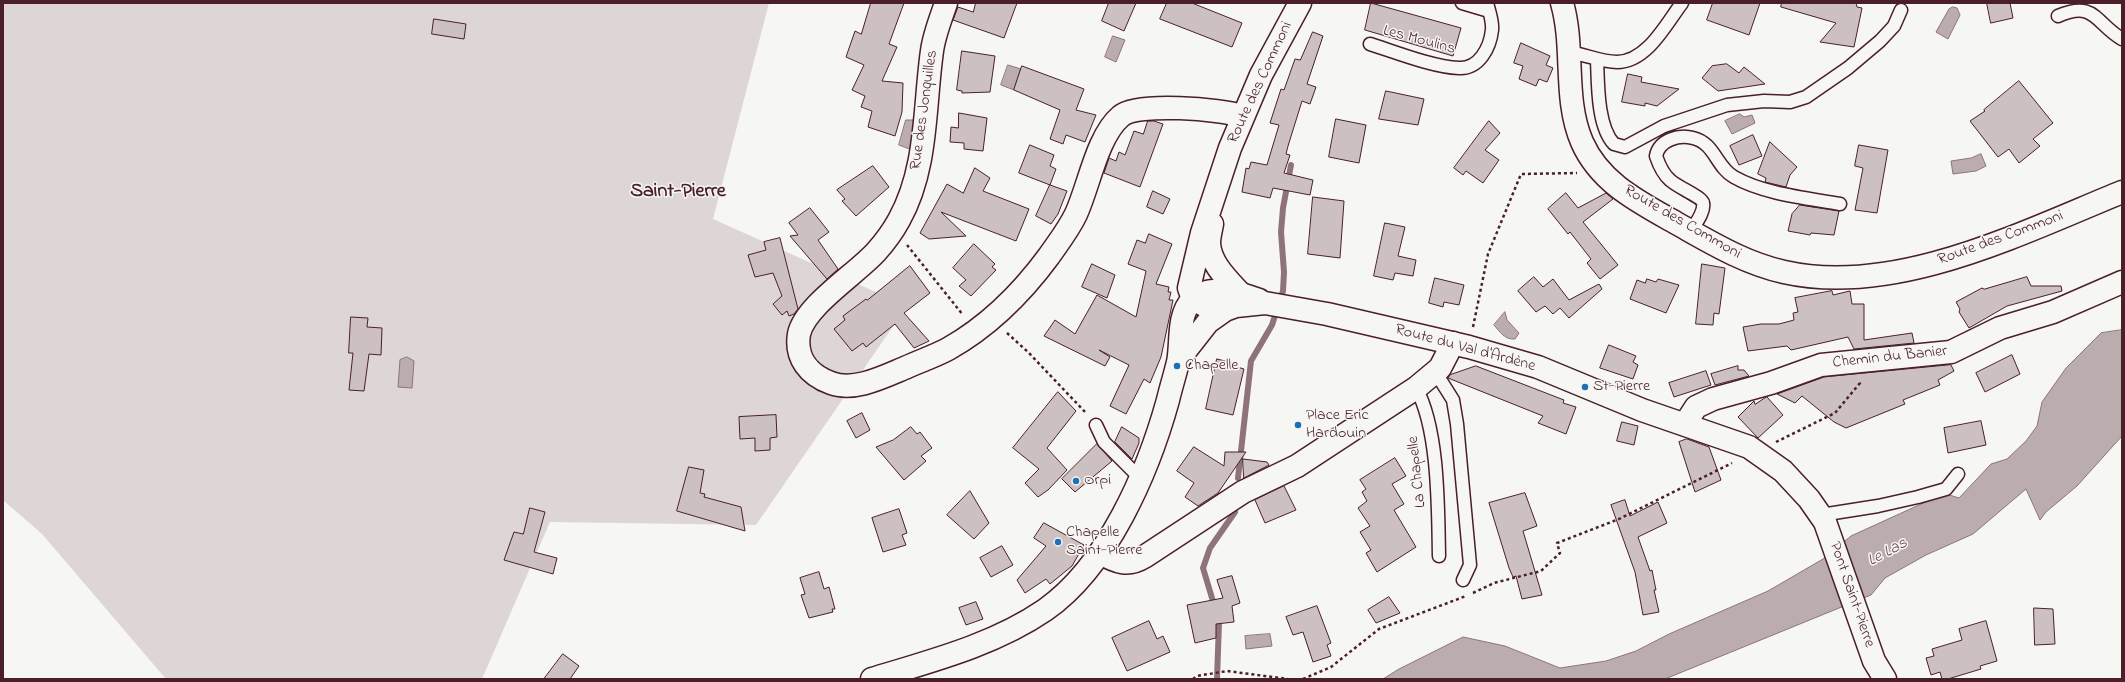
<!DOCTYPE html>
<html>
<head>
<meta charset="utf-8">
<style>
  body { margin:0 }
  #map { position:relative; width:2125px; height:682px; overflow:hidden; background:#f6f6f2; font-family:"Indie Flower",sans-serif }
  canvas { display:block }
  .frame { position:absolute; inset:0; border:4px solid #4a1f2b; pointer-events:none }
</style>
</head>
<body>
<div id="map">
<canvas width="2125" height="682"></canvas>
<div class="frame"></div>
</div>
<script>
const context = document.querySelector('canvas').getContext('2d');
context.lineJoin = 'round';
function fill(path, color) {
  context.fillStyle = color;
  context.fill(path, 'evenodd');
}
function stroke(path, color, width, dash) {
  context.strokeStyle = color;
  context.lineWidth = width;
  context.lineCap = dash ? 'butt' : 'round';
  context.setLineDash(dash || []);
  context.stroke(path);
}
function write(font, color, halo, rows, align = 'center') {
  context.font = font + ' "Indie Flower",sans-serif';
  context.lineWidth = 3;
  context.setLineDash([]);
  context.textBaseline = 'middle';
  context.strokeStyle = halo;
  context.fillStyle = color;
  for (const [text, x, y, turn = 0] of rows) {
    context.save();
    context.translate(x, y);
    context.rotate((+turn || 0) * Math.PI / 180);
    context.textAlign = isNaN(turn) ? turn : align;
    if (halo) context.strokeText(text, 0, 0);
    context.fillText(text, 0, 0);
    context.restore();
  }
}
fill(new Path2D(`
  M3,3H769L713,219L907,306L756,525L550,522L482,679H166L42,534L3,500Z`), '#ddd6d5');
const water = new Path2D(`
  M1953,7L1957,8L1960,15L1948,39L1936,32L1949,9Z
  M1113,36L1125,40L1116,62L1105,57Z
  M1008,65L1021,69L1014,90L1001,85Z
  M1740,114L1744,117L1752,115L1755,123L1732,134L1725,121Z
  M906,120H914L917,126L912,150L899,145Z
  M1981,154L1986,166L1976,171L1953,174L1951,161L1971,158Z
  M1505,312L1507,320L1519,333L1515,339C1505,340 1500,332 1494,325Z
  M2122,330V436L2077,486L2046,512L2040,520L2026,489L1973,534L1926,555L1885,578L1871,595L1665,679H1383L1399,669L1463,637L1505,646L1560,668L1606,661L1636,651L1669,634L1768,591L1823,559L1851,536L1932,499L1940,492L1959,498L1991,464L2007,459L2026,441L2037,426L2042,402L2066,368L2101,333Z
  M407,357L414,361L412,388L398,387L400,360Z
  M1270,634L1272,646L1246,649L1245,636Z`);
fill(water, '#bbadae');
stroke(water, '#8e747a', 1);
stroke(new Path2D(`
  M1238,478L1251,361L1272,325L1283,291L1284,272L1281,232L1283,208L1291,165
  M1215,608L1203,568L1210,548L1235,512
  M1217,616L1219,623L1217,679`), '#8e747a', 6);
const building = new Path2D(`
  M871,3H904L889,44L897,47L882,81L903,83L902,112L895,136L868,127L872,111L861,107L865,96L852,90L864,65L846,57L855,31L861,34Z
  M976,3H1017L1004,38L953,20L958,7L973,12Z
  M1109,3H1136L1124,31L1102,21Z
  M1167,3H1192L1242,23L1232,47L1160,19Z
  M1371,3L1461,28L1453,56L1365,30Z
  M1713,3H1760L1749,35L1707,20Z
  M1782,3H1856L1857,7L1862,8L1854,47L1820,42L1836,23L1781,7Z
  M1987,3H2010L2013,18L1991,23Z
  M434,19L466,24L464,39L432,34Z
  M1313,32L1323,36L1307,84L1316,87L1310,104L1302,101L1288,146L1286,154L1290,155L1284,173L1313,180L1310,195L1273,188L1270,198L1242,192L1246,168L1249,169L1251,162L1267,165L1279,125L1270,123L1281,89L1284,90L1295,59L1300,60Z
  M1521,43L1550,56L1546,65L1553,68L1547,82L1539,79L1536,86L1519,79L1523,66L1514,63Z
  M962,51L995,56L990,92L962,93V91L957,90Z
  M1727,64L1739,73L1744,67L1765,84L1718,91L1702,78L1712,66Z
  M1022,66L1084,89L1076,110L1096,115L1085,142L1066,135L1063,144L1050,139L1060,110L1014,90Z
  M1628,74L1642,77L1641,82L1679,89L1657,106L1645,103V106L1622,102Z
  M2019,81L2053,123L2033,139L2040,146L2019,163L2009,149L1998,157L1970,121L1985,111L1984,110Z
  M1386,91L1424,99L1418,125L1379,119Z
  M959,113L987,118L983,151L964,149V143L950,142L951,127L958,128Z
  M1336,119L1366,125L1359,163L1329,157Z
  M1148,121H1154L1163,124L1140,187L1104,173L1109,158L1116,161L1119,152L1125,155L1134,131L1143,134Z
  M1489,121L1500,133L1485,150L1499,160L1483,183L1466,171L1463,175L1454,168Z
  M1753,135L1762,156L1739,165L1730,146Z
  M1770,142L1797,167L1790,175L1786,187L1765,182L1766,178L1758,174Z
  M1030,145L1054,155L1050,166L1056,169L1050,185L1019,173Z
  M1859,145L1888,150L1877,213L1855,210L1863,168L1855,166Z
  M873,166L889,187L856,216L842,201L845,199L837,190Z
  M975,168L990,178L983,191L1029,209L1016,241L941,212L966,236L929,239L920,233L947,184L963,193Z
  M1050,185L1067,191L1058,214L1051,224L1036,216Z
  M1153,191L1170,199L1163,214L1147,207Z
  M1566,193L1578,208L1606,193L1613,199L1583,222L1618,265L1600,279L1587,263L1591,259L1570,232L1568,234L1548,209Z
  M1313,197L1344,201L1340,258L1308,254Z
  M1800,205L1839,211L1834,235L1811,233L1810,235L1788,231L1792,214Z
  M810,208L829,232L818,240L838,269L827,279L790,236L798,235L789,223Z
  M1385,223L1405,227L1398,256L1416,260L1413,276L1395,273L1393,280L1374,276Z
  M1149,234L1172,244L1156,284L1169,287L1168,292H1171L1169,300H1173L1161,357L1150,383L1144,379L1126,414L1110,406L1129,365L1099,350L1110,357L1105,366L1044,336L1055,320L1075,334L1097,295L1136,317L1146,271L1128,264L1137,240L1145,243Z
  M780,238L798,309L794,314L789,316L787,311L782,315L773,304L782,296L773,273L755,277L748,255L766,250L764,242Z
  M974,244L995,264L992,267L996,270L971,296L959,286L966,280L953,268Z
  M1092,264L1115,275L1107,298L1082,287Z
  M1702,264L1725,268L1719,314L1714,313L1713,325L1696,324Z
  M910,266L930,293L904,313L929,341L914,348L895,324L866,347L863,343L852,351L834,329L845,320L843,316L866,299L867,300Z
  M1534,277L1543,287L1553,279L1569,300L1599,284L1602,289L1569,318L1560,308L1553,314L1545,306L1536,312L1518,291Z
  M2027,277L2031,286H2061L2062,291L2007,306L1969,328L1959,312L1960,309L1956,302L1982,288L1984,289Z
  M1435,278L1464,285L1459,305L1444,302L1443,307L1429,303Z
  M1647,279L1656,282L1658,279L1679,285L1666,313L1630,299L1637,280L1645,283Z
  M1832,291L1833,295L1850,291L1852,304H1864V340L1912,333L1914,343L1854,349L1848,337L1791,350L1787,346L1748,351L1743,327L1761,324H1779L1794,320L1793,313L1798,312L1795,298Z
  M351,317L368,318L367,327L382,328L381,355L369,354L364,391L349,390L353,353H349Z
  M1609,345L1636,356L1633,362L1638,365L1633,379L1600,368Z
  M2012,355L2020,374L1985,392L1976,373Z
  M1217,359L1237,364V367L1244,369L1233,415L1206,409Z
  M1951,365L1954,371L1938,380L1940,385L1903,400L1905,404L1846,428L1834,422L1802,396L1795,403L1777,394L1824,377Z
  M1476,366L1564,400L1563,403L1576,407L1566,434L1538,423L1543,416L1448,378L1450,375Z
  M1738,366V370H1744L1749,376L1715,385L1711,374Z
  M1706,371L1711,385L1674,397L1669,383Z
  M1058,392L1076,411L1047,448L1067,470L1048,490L1038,497L1025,483L1039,469L1013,448Z
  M1767,397L1783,415L1758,438L1738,417L1754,401L1755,404Z
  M862,413L870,430L856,438L847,421Z
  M776,415L777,437L770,438V450L755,451V438L740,439L739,417Z
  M1981,421L1986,445L1948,453L1944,428Z
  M1622,422L1638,426L1634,445L1617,441Z
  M911,427L917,434L920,432L932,448L921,456L926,461L904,480L876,447L893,440Z
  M1122,427L1139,438V443L1132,459L1115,442Z
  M1687,439L1709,447L1721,480L1695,492L1679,442Z
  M1097,444L1112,461L1075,492L1062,479Z
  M1194,447L1224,466L1225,452H1246L1218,493L1198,506L1185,497L1194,483L1177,471Z
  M1395,458L1406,476L1392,484L1404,504L1394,510L1416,547L1377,572L1366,553L1371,550L1360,532L1370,526L1358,508L1367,501L1362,492L1366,489L1360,480Z
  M1243,459L1267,462L1269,465L1244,478Z
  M689,467L704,470L700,493L705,494L704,497L741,507L745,531L677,511Z
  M1284,486L1296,510L1265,523L1255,500Z
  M970,491L989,523L974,539L947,515Z
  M1525,493L1537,526L1523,531L1542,595L1522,599L1516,576L1513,577L1509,568L1489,503Z
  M1625,500L1630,516L1658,502L1667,523L1638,537L1650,571L1652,570L1656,590H1654L1659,612L1643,615L1635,572L1611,505Z
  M530,508L545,512L534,552L557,558L553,574L504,560L514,532L523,534Z
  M899,509L907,533L902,535L906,545L883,552L872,518Z
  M1044,523L1084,545L1072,566L1050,584L1046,579L1025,593L1017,580L1046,546L1034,538Z
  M1002,546L1013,565L991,577L980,558Z
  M819,572L824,589L829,587L835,609H832L833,612L809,618L801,595L805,594L800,578Z
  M1232,576L1240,603L1232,606L1234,622L1216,624V638L1195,643L1187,605L1223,598L1217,580Z
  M1389,597L1400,613L1376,623L1368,610Z
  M976,602L983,619L966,625L959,608Z
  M1317,606L1331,643L1327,645L1331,656L1313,662L1303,632L1293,635L1286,617Z
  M2034,608L2053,609L2055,644L2035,645Z
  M1149,621L1157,639L1163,636L1170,652L1127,671L1112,638Z
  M1986,621L1997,661L1980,666L1981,669L1948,679H1942L1940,672L1931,675L1926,658L1934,656L1932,649L1962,640L1959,629Z
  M563,654L579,666L570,679H544Z`);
fill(building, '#ccc1c0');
stroke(building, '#4a1f2b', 1);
const lane = new Path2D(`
  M1462,3L1489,11
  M2058,16C2095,0 2095,23 2122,39
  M1370,44C1395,52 1433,67 1459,68C1479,69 1490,48 1492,30C1493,21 1489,11 1487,3
  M1568,52C1585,54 1600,62 1617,62C1647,62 1666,24 1682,3
  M1597,59C1598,83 1597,126 1614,144L1625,147L1664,126L1727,105L1764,101L1790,102L1806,97L1848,68L1880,41L1894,26L1901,10
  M1691,231C1695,224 1705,212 1703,203C1702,197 1677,187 1670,180C1663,174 1659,165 1656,156C1659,140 1679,134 1693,138C1715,143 1716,167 1734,177C1764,194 1806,198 1840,204
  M1436,373L1453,400L1457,424L1470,565L1463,580
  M1416,388C1439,429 1438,509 1439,556
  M1096,425L1104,442L1140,478
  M1821,515L1878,506L1918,497L1946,489L1958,474`);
const street = new Path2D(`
  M946,3C941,18 934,35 932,51C924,107 928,168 899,220C893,231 885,242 876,252C856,274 805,306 799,334C795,358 809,375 831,383C855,392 885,376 907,367C920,361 935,356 948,349C989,326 1021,294 1049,256C1058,243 1069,229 1076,214C1089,186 1097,136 1121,116C1137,102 1221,109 1242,116
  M1685,424L1696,407L1713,399L1771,383L1821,365L1951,352L2000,328L2053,312L2122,282
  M1100,553C1116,562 1128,567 1144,557L1243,492L1297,466L1416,388L1440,368L1453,343`);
const secondary = new Path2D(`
  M1562,3C1575,48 1563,98 1582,142C1600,183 1639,202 1676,223C1710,242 1744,263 1784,272C1895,297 2021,233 2122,192
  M1212,224C1211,230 1209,237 1209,243C1210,263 1227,279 1239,292
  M1193,299L1189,288L1202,233L1230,148L1261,75L1300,3`);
const primary = new Path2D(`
  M1193,299L1211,309L1225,310L1236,306L1265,303L1327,314L1469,347L1538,367L1642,410L1749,447L1783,471L1809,499L1825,522L1874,661L1885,679
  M1179,359L1208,322L1225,310
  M872,679C931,661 994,645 1045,610C1108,566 1148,472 1168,400C1171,387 1175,375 1178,362C1182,343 1177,315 1192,300C1209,283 1241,293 1259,300`);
stroke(lane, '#4a1f2b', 15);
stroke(street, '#4a1f2b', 25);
stroke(secondary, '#4a1f2b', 25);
stroke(primary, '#4a1f2b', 25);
stroke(new Path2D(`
  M907,245L963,315
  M1473,327L1488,254L1521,174L1577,173
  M1007,333L1028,352L1086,413
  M1776,442L1835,413L1860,383L1859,381
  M1473,593L1494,583L1541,571L1560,553L1557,543L1619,519L1732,463
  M1193,679L1197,676L1227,671L1288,679
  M1303,679L1331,667L1379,629L1466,596`), '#4a1f2b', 2.5, [3, 3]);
stroke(lane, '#f6f6f2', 12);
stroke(street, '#f6f6f2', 22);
stroke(secondary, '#f6f6f2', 22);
stroke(primary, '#f6f6f2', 22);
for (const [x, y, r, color] of [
  [1177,366,4,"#1f6fb2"],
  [1585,387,4,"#1f6fb2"],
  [1298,425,4,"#1f6fb2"],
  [1076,481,4,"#1f6fb2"],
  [1058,542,4,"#1f6fb2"]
]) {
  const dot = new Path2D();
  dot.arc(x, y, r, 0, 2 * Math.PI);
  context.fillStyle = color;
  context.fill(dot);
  stroke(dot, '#f6f6f2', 1.5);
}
write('16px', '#4a1f2b', '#f6f6f2', [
  ["Les Moulins",1419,41,15],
  ["Route des Commoni",1261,83,-65],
  ["Rue des Jonquilles",925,110,-82],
  ["Route des Commoni",1682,223,30],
  ["Route des Commoni",2001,239,-20],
  ["Route du Val d'Ardène",1465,349,15],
  ["Chemin du Banier",1890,358,-6],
  ["La Chapelle",1418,472,-96],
  ["Pont Saint-Pierre",1851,595,71]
]);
write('16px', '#4a1f2b', '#f6f6f2', [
  ["Chapelle",1185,366],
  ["St-Pierre",1593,387],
  ["Place Eric",1306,416],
  ["Hardouin",1306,434],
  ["Orpi",1084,481],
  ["Chapelle",1066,533],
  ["Saint-Pierre",1066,551]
], 'left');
write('italic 17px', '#6c4a52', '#f6f6f2', [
  ["Le Las",1888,553,-28]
]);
write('bold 20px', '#4a1f2b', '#f6f6f2', [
  ["Saint-Pierre",678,193]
]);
</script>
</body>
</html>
